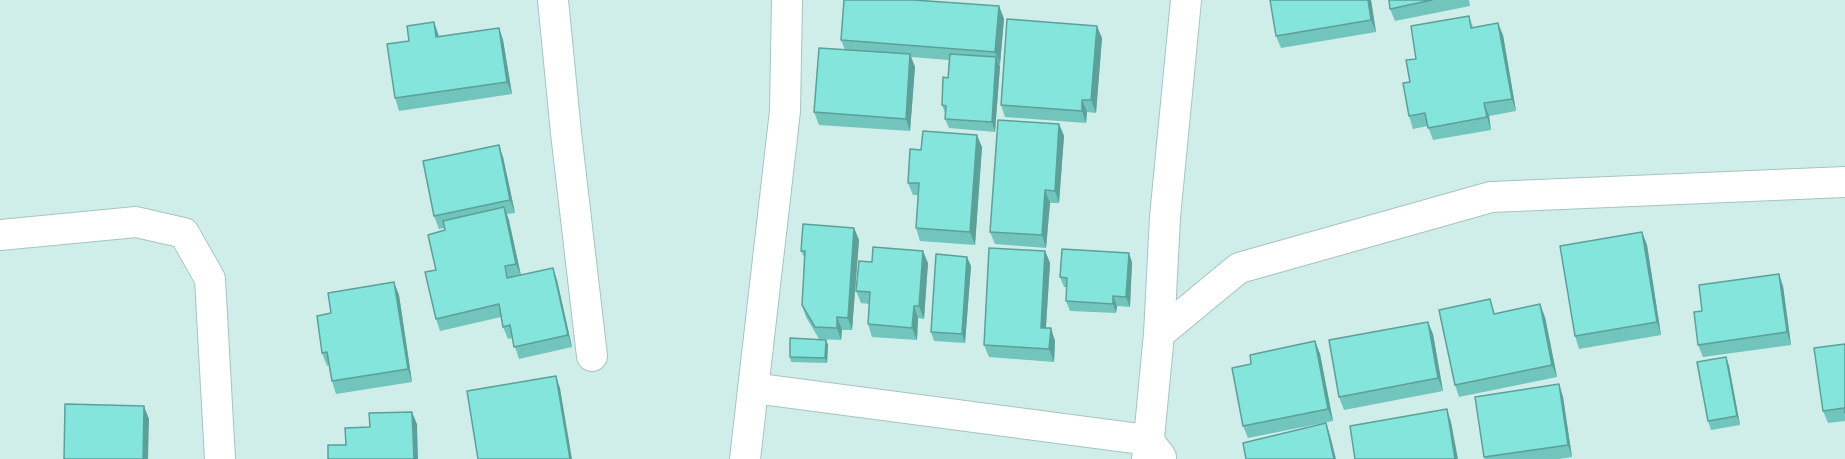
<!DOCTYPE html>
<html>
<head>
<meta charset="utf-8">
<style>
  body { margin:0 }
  canvas { display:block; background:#cfeeea }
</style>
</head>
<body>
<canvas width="1845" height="459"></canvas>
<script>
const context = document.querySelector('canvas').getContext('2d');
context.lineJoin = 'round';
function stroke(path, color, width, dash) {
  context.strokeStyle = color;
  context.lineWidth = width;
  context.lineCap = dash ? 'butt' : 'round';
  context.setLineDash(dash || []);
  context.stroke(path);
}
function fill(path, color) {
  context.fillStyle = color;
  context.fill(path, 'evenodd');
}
const minor = new Path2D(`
  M553,0L566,133L592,356
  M0,235L136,222L184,233L210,279L220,459
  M1159,334L1239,268L1491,197L1845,182
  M753,388L1148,440L1161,457
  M745,459L785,111L787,0
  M1147,459L1159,334L1165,217L1186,0`);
stroke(minor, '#a6c4c0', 32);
stroke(minor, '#fff', 30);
fill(new Path2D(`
  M1371,0L1376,32L1281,48L1276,36Z
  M1389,0H1469L1470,6L1395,21L1390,9Z
  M999,6L1004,19L1000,64H999L1000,66L995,132L949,128L945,119L946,115L942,105L948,78L949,60L911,57L915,67L910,131L819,125L814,112L845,50L841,40Z
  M1469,16L1473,27L1503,35L1516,111L1489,116L1491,130L1433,140L1428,126L1413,129L1409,116L1410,82L1416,59Z
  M434,22L439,36L499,28L503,40L512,94L399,111L395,98L409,41Z
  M1102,38L1096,113L1087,112L1086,123L1005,117L1001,105Z
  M1059,124L1064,136L1059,203H1050L1046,248L995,244L990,232Z
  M982,147L975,245L920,241L916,228L918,195H913L908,183L921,150Z
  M503,157L515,213L507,214L521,275L557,280L572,347L519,359L512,338L508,339L503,327L501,317L440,331L436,319V270L445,230L444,228L439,229L434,216Z
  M854,228L859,240L852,330H842L841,340L819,339L806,317L802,305L805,259L801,251Z
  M1642,232L1647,245L1661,335L1579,349L1575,336Z
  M1045,251L1050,263L1046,328L1055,341L1054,362L989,357L984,345Z
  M872,262L928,263L924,319L918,318L917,340L872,337L868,324L869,304L861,303L856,291Z
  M1132,262L1130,307L1117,306L1116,313L1070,311L1066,301L1067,287H1064L1060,277Z
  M971,266L965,343L934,341L931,332Z
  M1783,286L1791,345L1703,357L1698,345L1702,311Z
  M399,295L412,382L336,394L332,381L329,365L327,366L322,353L331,313Z
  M1495,313L1545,317L1557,377L1459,397L1455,385Z
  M1433,334L1443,391L1344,410L1339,397Z
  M826,340L828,345L827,363L791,362L790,357Z
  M1315,341L1320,354L1333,421L1248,438L1243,426L1251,364Z
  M1845,344V421L1828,423L1823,411Z
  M1726,357L1729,366L1740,425L1711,430L1708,421Z
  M1559,384L1563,397L1572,457L1559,459H1485L1484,457Z`), '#71c5bc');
fill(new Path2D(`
  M1368,0H1371L1376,32L1371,20Z
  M999,6L1004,19L1000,64L995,52Z
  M434,22L438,34L440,49L436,37Z
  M1498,23L1503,35L1516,111L1512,99Z
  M1097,26L1102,38L1096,113L1091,100Z
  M499,28L503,40L512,94L507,82Z
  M910,54L915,67L910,131L906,119Z
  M996,57L1000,66L995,132L992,122Z
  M1082,100L1087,112L1086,123L1082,111Z
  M1484,103L1489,116L1491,130L1487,117Z
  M1059,124L1064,136L1059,203L1055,191Z
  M977,135L982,147L975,245L970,232Z
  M499,145L503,157L515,213L510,200Z
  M1045,190L1050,203L1046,248L1042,235Z
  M504,207L509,220L521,276L516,264Z
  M854,228L859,240L852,330L848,318Z
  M1642,232L1647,245L1661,335L1657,322Z
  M923,251L928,263L924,319L919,306Z
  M1045,251L1050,263L1045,340L1041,328Z
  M1129,253L1132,262L1130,307L1126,297Z
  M967,257L971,266L965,343L962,334Z
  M553,268L557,280L572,347L568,335Z
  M1779,274L1783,286L1791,345L1787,332Z
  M394,282L399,295L412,382L408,369Z
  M1113,296L1117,306L1116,313L1113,304Z
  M1540,304L1545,317L1557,377L1552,365Z
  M914,306L918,318L917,340L912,328Z
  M837,317L842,330L841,340L837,328Z
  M1428,322L1433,334L1443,391L1438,378Z
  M1051,328L1055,341L1054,362L1049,349Z
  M826,340L828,345L827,363L825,358Z
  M1315,341L1320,354L1333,421L1328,409Z
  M1726,357L1729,366L1740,425L1737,416Z
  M556,376L560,388L572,459H570Z
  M1559,384L1563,397L1572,457L1568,445Z
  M144,406L149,419L148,459H143Z
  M1447,409L1451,422L1458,459H1455Z
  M412,412L417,424L418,459H414Z
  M1326,423L1330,435L1336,459H1334Z`), '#5ca099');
const building = new Path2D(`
  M844,0H914L999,6L995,52L841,40Z
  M1270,0H1368L1371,20L1276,36Z
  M1389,0H1432L1390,9Z
  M1469,16L1471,28L1498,23L1512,99L1484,103L1487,117L1428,128L1425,113L1409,116L1403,83L1410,82L1406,60L1416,59L1411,26Z
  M1007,19L1097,26L1091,100H1082V111L1001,105Z
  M434,22L436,37L499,28L507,82L395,98L387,44L409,41L407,26Z
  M819,48L910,54L906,119L814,112Z
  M950,54L996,57L992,122L945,119L946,106L942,105L943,77L948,78Z
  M998,120L1059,124L1055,191L1045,190L1042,235L990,232Z
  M923,131L977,135L970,232L916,228L919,183H908L910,149L921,150Z
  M499,145L510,200L434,216L423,161Z
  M504,207L516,264L505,266L507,278L553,268L568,335L514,347L510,325L503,327L499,304L436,319L425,272L436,270L428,235L445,230L443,221Z
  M803,224L854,228L848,318L837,317V328L815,327L802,305L805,251H801Z
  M1642,232L1657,322L1575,336L1560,246Z
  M873,247L923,251L919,306H914L912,328L868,324L870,292L856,291L859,261L872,262Z
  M989,248L1045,251L1041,328H1051L1049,349L984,345Z
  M1062,249L1129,253L1126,297L1113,296V304L1066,301L1067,278L1060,277Z
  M936,254L967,257L962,334L931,332Z
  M1779,274L1787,332L1698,345L1694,312L1702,311L1699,285Z
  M394,282L408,369L332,381L327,352L322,353L317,316L331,313L328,293Z
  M1490,299L1494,314L1540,304L1552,365L1455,385L1439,310Z
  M1428,322L1438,378L1339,397L1329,340Z
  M790,338L826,340L825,358L790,357Z
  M1315,341L1328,409L1243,426L1232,368L1251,364L1250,355Z
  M1845,344V413L1844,408L1823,411L1814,348Z
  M1726,357L1737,416L1708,421L1697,362Z
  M556,376L570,459H478L467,391Z
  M1559,384L1568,445L1484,457L1475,397Z
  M65,404L144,406L143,459H64Z
  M1447,409L1455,459H1355L1350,426Z
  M412,412L414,459H328V445H346L345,428L370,427L369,413Z
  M1326,423L1334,459H1246L1243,443Z`);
fill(building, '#83e5db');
stroke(building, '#5ca099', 1.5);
</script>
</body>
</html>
